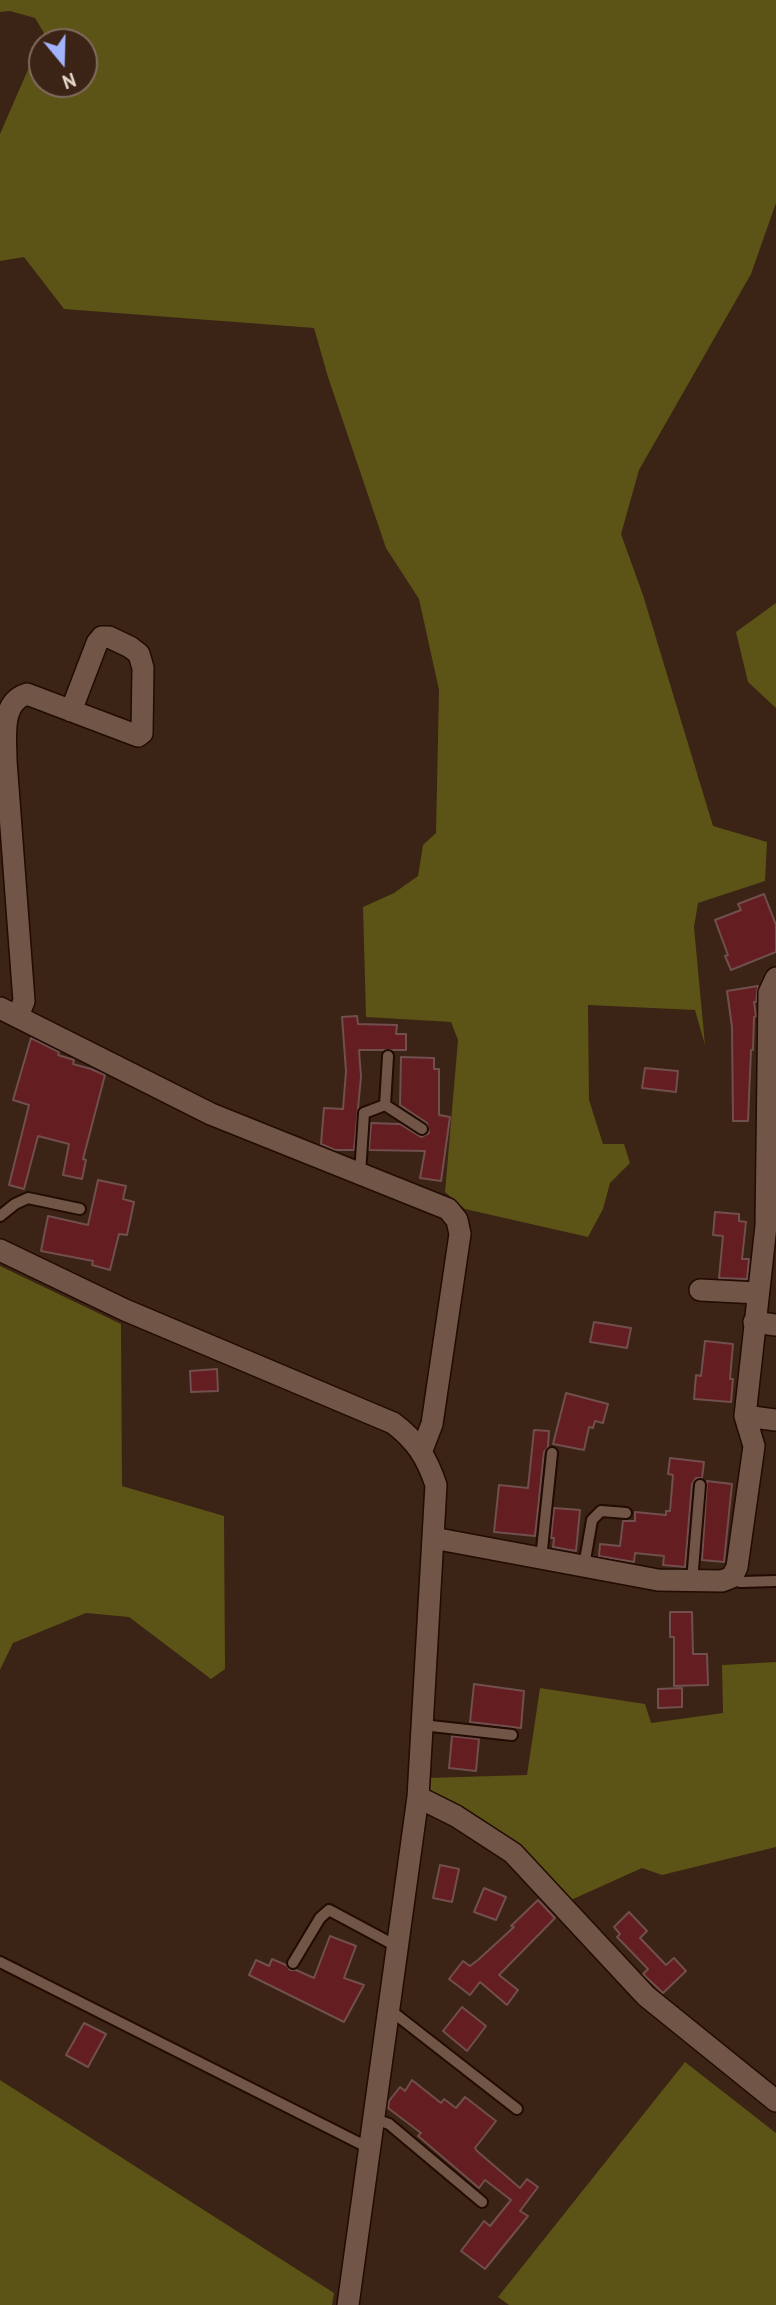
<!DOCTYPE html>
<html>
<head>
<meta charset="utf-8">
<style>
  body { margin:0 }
  #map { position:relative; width:776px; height:2305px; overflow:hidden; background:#3b2315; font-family:"PT Sans",sans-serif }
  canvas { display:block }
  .north { position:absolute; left:28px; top:28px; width:70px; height:70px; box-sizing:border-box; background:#3b2315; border:2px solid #7f6b5f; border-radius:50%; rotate:161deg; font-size:19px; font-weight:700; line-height:28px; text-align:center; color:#e6d6cd }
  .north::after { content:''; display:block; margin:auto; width:24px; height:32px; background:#a1b3fd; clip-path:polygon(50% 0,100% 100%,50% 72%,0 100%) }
</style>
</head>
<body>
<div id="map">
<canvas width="776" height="2305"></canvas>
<div class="north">N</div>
</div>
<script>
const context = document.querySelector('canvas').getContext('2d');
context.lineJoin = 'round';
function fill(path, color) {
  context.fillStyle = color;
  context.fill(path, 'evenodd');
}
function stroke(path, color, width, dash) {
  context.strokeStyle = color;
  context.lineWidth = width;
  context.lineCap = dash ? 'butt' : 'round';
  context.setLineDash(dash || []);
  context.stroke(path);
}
fill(new Path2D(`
  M0,0H776V203L751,274L639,470L621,534L643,595L713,826L767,842L765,881L698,903L694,927L705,1045L695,1010L588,1005L589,1100L603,1144H624L630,1163L610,1183L603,1209L588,1237L465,1209L445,1192L458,1040L451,1022L366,1017L363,907L394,893L418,876L423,845L436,833L439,690L419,599L386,548L328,377L314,328L64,309L24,257L0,261V134L44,33L35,18L10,11L0,12ZM42,42H84V84H42Z
  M776,603V708L748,682L736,632Z
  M0,1266L121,1324L122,1486L224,1516L225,1669L211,1679L129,1617L86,1613L13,1643L0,1670Z
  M776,1662V1847L662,1875L642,1868L571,1900L522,1848L429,1792L428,1778L527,1775L540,1688L645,1704L651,1723L723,1713L722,1665Z
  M685,2062L776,2133V2305H509L498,2297Z
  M0,2080L334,2293L332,2305H0Z`), '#5b5416');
const building = new Path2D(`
  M764,894L776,925V952L731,970L725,956L728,955L715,920L741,910L738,904Z
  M758,986L756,1002H754L756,1016L754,1017L753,1050H751L748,1121H733L732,1027L727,991Z
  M357,1016L358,1024L397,1025L396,1034H406V1050H359L361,1077L354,1150H335L321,1144L324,1108L343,1109L346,1071L342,1017Z
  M31,1038L59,1052L58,1055L74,1060L73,1064L91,1069L105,1075L83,1159L86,1160L82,1179L63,1175L69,1144L38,1136L24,1189L9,1185L29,1105L13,1100Z
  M401,1057L434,1058V1069H439V1115L450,1117L441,1181L420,1178L425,1151L369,1150L371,1123L400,1124L421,1137L429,1133L427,1123L400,1105Z
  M645,1068L678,1071L676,1092L642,1088Z
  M98,1180L126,1186L123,1199L134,1202L127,1235L119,1234L110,1270L92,1265L93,1261L41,1251L48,1216L88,1225Z
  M715,1212L739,1214V1221L746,1222L742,1259H749L747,1279L719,1278L723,1236L713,1235Z
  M594,1322L631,1328L627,1348L590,1342Z
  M705,1341L733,1344L730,1379H733L731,1402L694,1399L696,1375L701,1376Z
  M217,1369L218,1391L191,1392L190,1371Z
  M566,1393L608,1404L603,1423L595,1421L593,1428L589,1427L584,1450L553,1444Z
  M534,1430L549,1431L548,1447L544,1452L535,1536L494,1532L499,1485L528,1488Z
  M670,1458L704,1462L702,1478H696L692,1484L685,1567L663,1565L664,1556L635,1553L634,1562L599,1556L600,1544L620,1546L623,1521H635V1512L666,1515V1511H670L673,1475L668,1474Z
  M707,1481L732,1484L724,1562L702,1560Z
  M554,1508L580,1510L576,1551L553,1547L554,1538H551Z
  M670,1612H692L693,1654H707L708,1685L674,1686V1637H670Z
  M474,1684L524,1691L521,1728L470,1722Z
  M682,1688V1707L658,1708V1689Z
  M452,1736L479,1739L476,1771L449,1768Z
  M440,1865L459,1869L452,1902L433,1898Z
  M484,1888L506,1897L496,1920L474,1912Z
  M538,1900L555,1918L499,1975L518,1990L507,2005L480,1982L470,1995L449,1979L463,1961L470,1966L478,1960L514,1927L511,1926Z
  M629,1912L647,1931L640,1938L666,1965L674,1958L686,1971L663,1993L643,1974L648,1969L617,1937L620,1934L614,1927Z
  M330,1936L356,1946L344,1978L364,1985L344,2022L249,1975L256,1960L269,1966L272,1959L286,1965L290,1970H296L314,1978Z
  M462,2007L486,2026L467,2051L443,2031Z
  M84,2023L106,2034L88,2067L66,2055Z
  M412,2080L441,2103L444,2099L456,2108L465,2097L496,2121L475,2148L477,2151L520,2188L527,2179L538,2187L520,2211L528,2216L485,2269L461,2251L484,2221L490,2226L511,2200L485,2180L479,2188L418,2136L421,2133L388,2108L389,2101L400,2087L405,2091Z`);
fill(building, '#641e21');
stroke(building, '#704f4e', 2);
const service = new Path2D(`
  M385,1105L388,1056
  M385,1105L422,1129
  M360,1174L364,1113L385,1105
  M0,1216L15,1204L28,1198L80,1209
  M541,1559L552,1453
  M584,1566L592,1520L601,1511L626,1513
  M732,1577L740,1582L776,1581
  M692,1581L700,1485
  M422,1725L512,1735
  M0,1962L371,2149
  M293,1963L320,1918L329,1910L398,1947
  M390,2010L517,2109
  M375,2119L389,2124L482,2202`);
const minor = new Path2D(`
  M0,1008L211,1114L448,1209L457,1220L460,1234L432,1424L422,1450
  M18,1016L24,1001L6,761C6,738 0,702 27,694L138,736L142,733L143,668L139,654L130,647L109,637H102L97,643L71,711
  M0,1250L125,1310L393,1423C416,1440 427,1458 436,1485L418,1797L348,2305
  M700,1290L758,1293
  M754,1322L776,1325
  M745,1416L776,1420
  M433,1538L658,1580L722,1581L732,1577L737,1567L754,1446L745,1416L766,1226L769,993L776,978
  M418,1797L456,1816L513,1853L646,1996L776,2101`);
stroke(service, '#210b02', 14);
stroke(minor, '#210b02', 24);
stroke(service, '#715547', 10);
stroke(minor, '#715547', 21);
</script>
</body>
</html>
